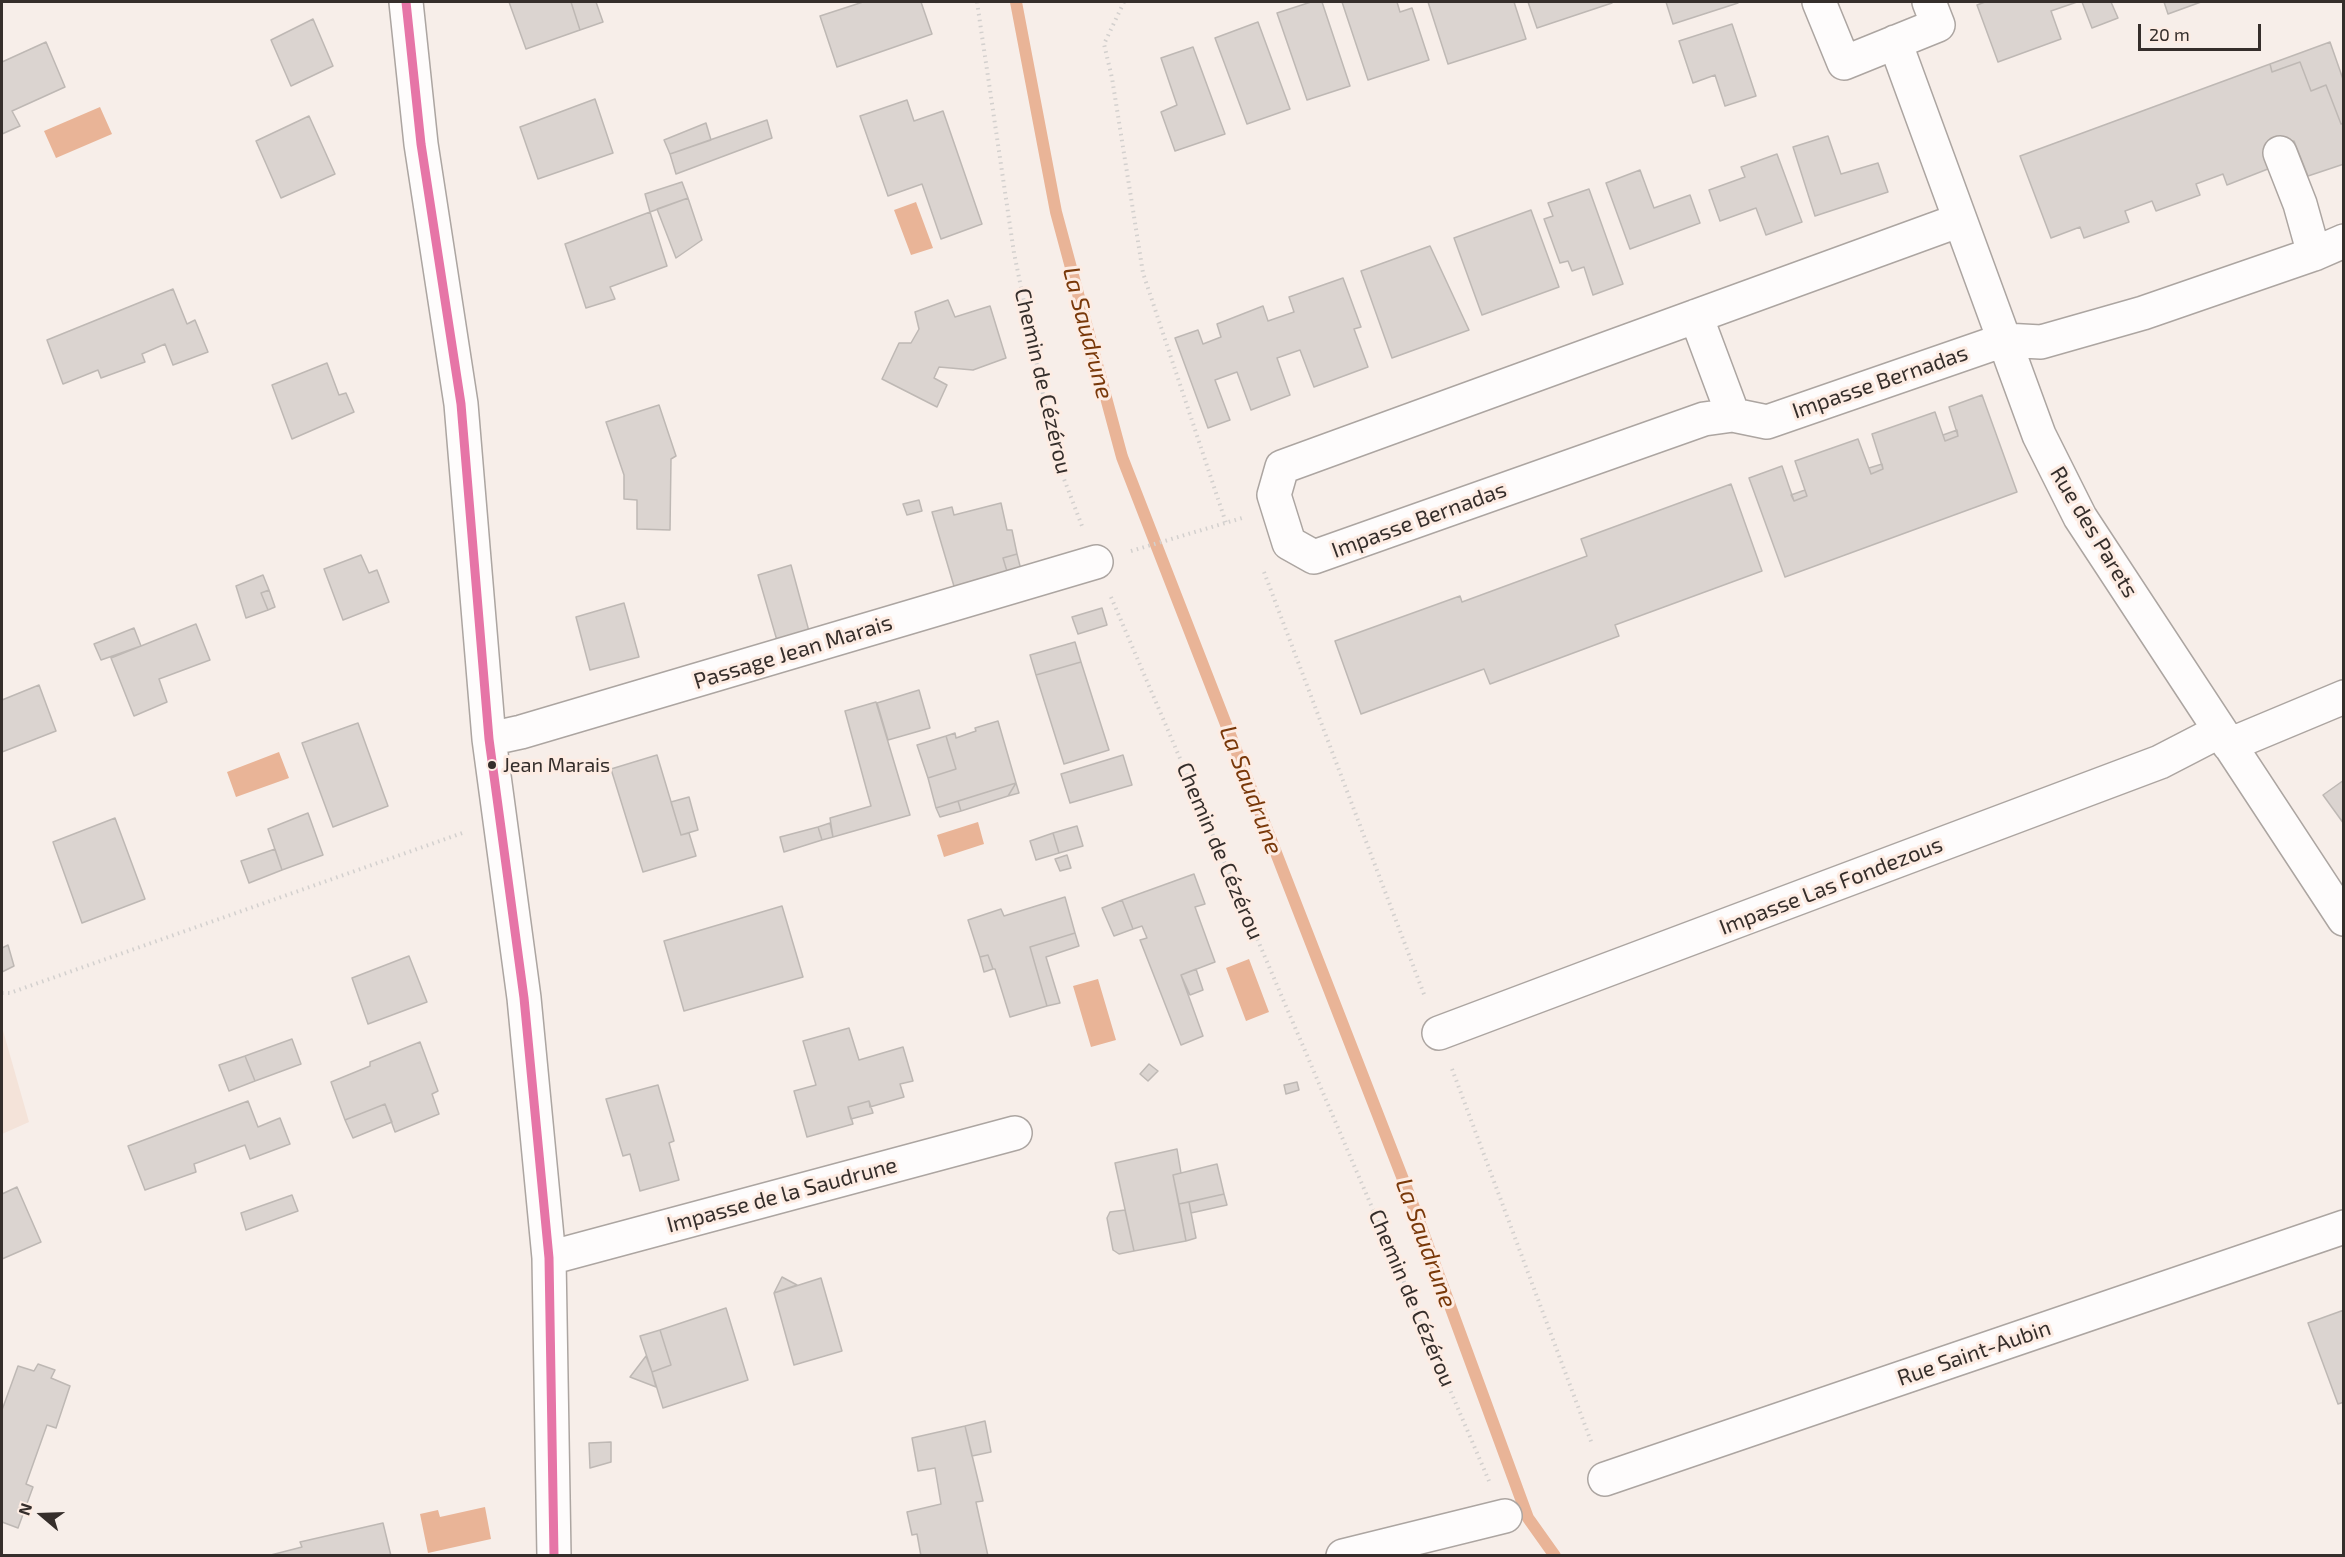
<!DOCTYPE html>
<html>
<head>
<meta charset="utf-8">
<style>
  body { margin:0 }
  #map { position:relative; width:2345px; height:1557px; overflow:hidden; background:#f7eee9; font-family:"Exo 2",sans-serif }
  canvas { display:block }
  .frame { position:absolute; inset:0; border:3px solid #352e2b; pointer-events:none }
  .north { position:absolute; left:12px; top:1485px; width:60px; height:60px; -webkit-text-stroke:4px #fdece3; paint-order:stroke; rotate:289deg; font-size:16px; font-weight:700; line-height:24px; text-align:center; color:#352e2b }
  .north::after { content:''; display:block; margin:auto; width:21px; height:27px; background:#352e2b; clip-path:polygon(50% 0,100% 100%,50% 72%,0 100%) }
  .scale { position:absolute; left:2138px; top:24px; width:123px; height:27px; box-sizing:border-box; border:3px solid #352e2b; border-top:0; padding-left:8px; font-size:18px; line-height:21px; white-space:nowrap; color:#352e2b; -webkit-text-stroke:4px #fdece3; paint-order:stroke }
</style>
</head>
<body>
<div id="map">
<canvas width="2345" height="1557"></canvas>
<div class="frame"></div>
<div class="north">N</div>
<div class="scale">20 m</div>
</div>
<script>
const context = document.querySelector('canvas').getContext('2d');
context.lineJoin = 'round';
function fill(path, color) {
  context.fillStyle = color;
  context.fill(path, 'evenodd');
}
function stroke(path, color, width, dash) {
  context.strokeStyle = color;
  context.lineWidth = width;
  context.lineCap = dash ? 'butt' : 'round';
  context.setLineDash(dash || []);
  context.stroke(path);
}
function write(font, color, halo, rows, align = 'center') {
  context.font = font + ' "Exo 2",sans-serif';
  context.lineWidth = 6;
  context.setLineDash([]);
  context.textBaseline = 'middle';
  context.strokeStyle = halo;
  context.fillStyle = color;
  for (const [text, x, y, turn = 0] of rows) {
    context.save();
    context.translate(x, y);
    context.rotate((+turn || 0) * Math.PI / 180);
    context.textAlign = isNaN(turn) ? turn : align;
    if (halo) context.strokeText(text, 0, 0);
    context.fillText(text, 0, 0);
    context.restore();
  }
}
fill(new Path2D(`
  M2,1027L29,1122L2,1134Z`), '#f4e3d9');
fill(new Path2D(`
  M100,107L112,134L56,158L44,131Z
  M916,202L933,248L911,255L894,210Z
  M279,752L289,778L236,797L227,772Z
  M978,822L984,844L944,857L937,835Z
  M1249,959L1269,1012L1246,1021L1226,968Z
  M1098,979L1116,1040L1091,1047L1073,986Z
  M485,1507L491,1539L428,1553L420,1514L438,1510L440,1517Z`), '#e9b497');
stroke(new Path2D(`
  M1016,2L1056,212L1122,457L1413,1205L1528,1518L1555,1556`), '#e9b497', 12);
const building = new Path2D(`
  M509,2H571L580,30L526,49Z
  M571,2H596L603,22L580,30Z
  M863,2H921L932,34L837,67L820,16Z
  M1311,2H1322L1350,86L1307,100L1277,13Z
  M1342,2H1397L1400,12L1412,8L1429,60L1368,80Z
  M1428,2H1514L1526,39L1448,64Z
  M1528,2H1612V3L1537,28Z
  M1666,2H1737L1738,3L1673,24Z
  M1985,2H2077L2051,11L2061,39L1998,62L1977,5Z
  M2082,2H2111L2118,18L2092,28Z
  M2164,2H2201L2168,14Z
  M313,19L333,66L291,86L271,40Z
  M1258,22L1290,109L1247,124L1215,38Z
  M1732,24L1756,96L1725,106L1715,75L1693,83L1679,41Z
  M46,42L65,87L12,111L20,126L2,134V62Z
  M2330,42L2344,82V123L2341,124L2326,85L2311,91L2300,62L2272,72L2270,64Z
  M1193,47L1225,134L1175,151L1161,112L1177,105L1161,58Z
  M2300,62L2311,91L2326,85L2341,124L2344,123V164L2308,176L2294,141L2267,150L2273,167L2227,185L2223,174L2196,184L2200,195L2156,211L2152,201L2125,211L2129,222L2084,238L2080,227L2051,238L2020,156L2270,64L2272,72Z
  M595,99L613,153L538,179L520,127Z
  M907,100L914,121L943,111L982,224L941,239L922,184L888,196L860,116Z
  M309,116L335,174L281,198L256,141Z
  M767,120L772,138L676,174L670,154Z
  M706,123L711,140L670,154L664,140Z
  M1828,136L1841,174L1878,163L1888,192L1815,216L1793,147Z
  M1777,154L1802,222L1766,235L1756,208L1720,221L1709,190L1745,177L1741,167Z
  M1640,170L1654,208L1690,195L1700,223L1630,249L1606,183Z
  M682,182L688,198L650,212L645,194Z
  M1589,189L1623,284L1593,295L1584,267L1572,271L1568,261L1560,263L1544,219L1553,216L1548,203Z
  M688,198L702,240L676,258L657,209Z
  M1531,210L1559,287L1482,315L1454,238Z
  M650,212L667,266L610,287L615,299L586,308L565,244Z
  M1430,246L1469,330L1392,358L1361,271Z
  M1343,278L1361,327L1354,329L1368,367L1314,387L1300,350L1277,358L1290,395L1251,410L1237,372L1215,380L1230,420L1208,428L1175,338L1198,330L1203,344L1221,337L1217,324L1263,306L1268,321L1294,312L1289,297Z
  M173,289L187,324L195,320L208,352L173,365L165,344L142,354L145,362L101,378L98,370L63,384L47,340Z
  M948,300L955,317L990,306L1006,358L973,370L939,367L934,378L947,385L937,407L882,379L899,343H911L919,329L915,312Z
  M327,363L339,395L346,393L354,412L292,439L272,385Z
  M1982,395L2017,492L1785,577L1749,478L1782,466L1794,501L1807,496L1795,461L1858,439L1871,474L1883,469L1872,434L1935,412L1945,441L1958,436L1949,407Z
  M659,405L676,456L671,459L670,530L637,529V500L624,499V475L606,422Z
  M1957,430L1958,436L1945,441L1943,435Z
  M1882,464L1883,469L1871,474L1869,468Z
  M1731,484L1762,571L1615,625L1619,636L1490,684L1484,669L1361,714L1335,641L1460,596L1462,602L1587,556L1581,539Z
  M1805,490L1807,496L1794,501L1791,495Z
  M919,500L922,511L907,515L903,504Z
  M1001,503L1007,530H1012L1017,554L1003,558L1009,578L956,593L932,512L952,507L954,515Z
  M1017,554L1022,574L1009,578L1003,558Z
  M361,555L369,573L377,570L389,602L343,620L324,569Z
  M791,565L810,635L778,644L758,575Z
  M263,575L269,590L261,593L268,610L246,618L236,586Z
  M269,590L275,607L268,610L261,593Z
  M624,603L639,657L590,670L576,617Z
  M1102,608L1107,625L1078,634L1072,617Z
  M196,624L210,660L159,679L167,702L134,716L111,658Z
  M134,628L141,646L101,660L94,644Z
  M1075,642L1081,662L1036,675L1030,655Z
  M1081,662L1109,750L1064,764L1036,675Z
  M39,685L56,731L2,752V700Z
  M919,690L930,728L888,740L877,703Z
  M876,702L910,815L833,837L830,818L871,806L845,711Z
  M998,721L1016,783L936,808L928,778L956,769L946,736L955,733L956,738L976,731L975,728Z
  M358,723L388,806L333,827L302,743Z
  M946,736L956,769L928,778L917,745Z
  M657,755L681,835L689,833L696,856L643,872L611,769Z
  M1123,755L1132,785L1070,803L1061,774Z
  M2344,780V824L2323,795Z
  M1016,783L1019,793L1008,796Z
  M1016,783L1008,796L961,811L958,801Z
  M689,797L698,830L681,835L671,802Z
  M958,801L961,811L940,817L936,808Z
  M308,813L323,855L282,870L268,829Z
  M115,818L145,899L82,923L53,842Z
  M830,823L833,837L822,840L818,827Z
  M1077,826L1083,846L1059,853L1053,833Z
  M818,827L822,840L784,852L780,837Z
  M1053,833L1059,853L1036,860L1030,841Z
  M275,849L282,870L249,883L241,861Z
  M1067,855L1071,868L1060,871L1055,859Z
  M1194,874L1205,904L1195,907L1215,962L1181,975L1203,1036L1181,1045L1140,940L1147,938L1142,926L1133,929L1122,900Z
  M1065,897L1075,933L1030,947L1047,1006L1010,1017L995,969H993L988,955L980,957L968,920L1001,909L1004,916Z
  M1122,900L1133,929L1114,936L1102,908Z
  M782,906L803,977L684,1011L664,941Z
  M1075,933L1079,946L1046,957L1060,1003L1047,1006L1030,947Z
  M8,945L14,966L2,972V948Z
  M988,955L993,969L984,972L980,957Z
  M409,956L427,1002L368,1024L352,978Z
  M1196,969L1203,990L1190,995L1181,975Z
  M849,1028L859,1060L903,1047L913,1081L900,1084L904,1097L870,1107L869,1101L848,1107L853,1124L807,1137L794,1091L816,1085L803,1041Z
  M292,1039L301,1064L255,1081L245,1056Z
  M420,1042L438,1091L432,1094L439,1114L395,1132L385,1104L345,1120L331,1082L370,1066V1062Z
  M245,1056L255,1081L229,1091L219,1065Z
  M1149,1064L1158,1071L1148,1081L1140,1074Z
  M1297,1082L1299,1090L1286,1094L1284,1085Z
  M658,1085L674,1141L669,1143L679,1180L640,1191L630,1154L623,1156L606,1099Z
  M248,1101L258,1127L280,1118L290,1144L250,1159L245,1145L194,1164L196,1172L145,1190L128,1146Z
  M869,1101L873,1113L851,1119L848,1107Z
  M385,1104L392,1122L353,1138L345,1120Z
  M1177,1149L1181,1173L1173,1175L1186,1241L1134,1251L1115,1163Z
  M1217,1164L1224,1194L1179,1204L1173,1175Z
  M17,1187L41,1242L2,1259V1194Z
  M1224,1194L1227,1205L1191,1213L1189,1202Z
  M292,1195L298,1211L246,1230L241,1213Z
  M1189,1202L1196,1238L1186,1241L1179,1204Z
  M1125,1210L1134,1251L1119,1254L1113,1250L1107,1218L1110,1212Z
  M782,1277L797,1285L774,1293Z
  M821,1278L842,1351L794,1365L774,1293Z
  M726,1308L748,1380L663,1408L652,1372L671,1365L660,1330Z
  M2344,1310V1402L2338,1404L2308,1323Z
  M660,1330L671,1365L652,1372L640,1336Z
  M646,1356L652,1372L656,1387L630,1377Z
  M38,1364L55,1370L51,1378L70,1386L56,1428L47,1425L26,1484L33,1487L18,1528L2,1522V1410L18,1366L34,1371Z
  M985,1421L991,1452L972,1456L965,1426Z
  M965,1426L983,1501L976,1502L988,1556H921L917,1534L912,1535L907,1512L941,1504L935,1468L918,1471L912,1438Z
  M611,1442V1462L590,1468L589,1443Z
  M383,1523L391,1556H267L302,1547L300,1542Z`);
fill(building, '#dbd4d0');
stroke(building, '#beb8b4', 1.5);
const minor = new Path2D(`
  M406,2L421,144L461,404L489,739L524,998L549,1258L554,1556
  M1819,2L1844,63L1938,25L1929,2
  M1895,42L2039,435L2080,517L2344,919
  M2280,153L2300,204L2314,254
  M1960,220L1282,467L1274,495L1289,543L1314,557L1704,419L1733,415L1767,422L2004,340L2041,342L2143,313L2314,254L2344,241
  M1696,316L1733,415
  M489,739L521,732L1096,562
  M2229,745L2344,697
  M1439,1033L2160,762L2220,731
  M549,1258L1015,1133
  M1605,1479L2344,1227
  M1343,1556L1505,1516`);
stroke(minor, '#aca5a1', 36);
stroke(new Path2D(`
  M977,2L1014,253L1056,458L1082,526
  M1124,2L1104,44L1112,78L1143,273L1226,523
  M1131,551L1242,518
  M1264,572L1425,997
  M1111,597L1489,1481
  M2,993H10L465,832
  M1452,1069L1592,1444`), '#d3d0ce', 4, [1.5, 4.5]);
stroke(minor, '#fefcfc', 33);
stroke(new Path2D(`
  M406,2L421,144L461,404L489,739L524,998L549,1258L554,1556`), '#e675a7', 9);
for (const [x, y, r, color] of [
  [492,765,5,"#352e2b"]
]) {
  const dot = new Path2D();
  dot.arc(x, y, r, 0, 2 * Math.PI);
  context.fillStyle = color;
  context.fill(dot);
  stroke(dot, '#fdece3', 2);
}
write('20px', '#352e2b', '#fdece3', [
  ["Jean Marais",503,765]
], 'left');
write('22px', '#352e2b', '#fdece3', [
  ["Chemin de Cézérou",1043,381,77],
  ["Impasse Bernadas",1880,382,-19],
  ["Impasse Bernadas",1419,520,-20],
  ["Rue des Parets",2094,532,59],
  ["Passage Jean Marais",793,652,-17],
  ["Chemin de Cézérou",1220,851,67],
  ["Impasse Las Fondezous",1831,886,-21],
  ["Impasse de la Saudrune",782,1195,-15],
  ["Chemin de Cézérou",1412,1298,67],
  ["Rue Saint-Aubin",1974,1353,-19]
]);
write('italic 24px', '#793809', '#fdece3', [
  ["La Saudrune",1088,333,75],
  ["La Saudrune",1251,790,69],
  ["La Saudrune",1426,1243,70]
]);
</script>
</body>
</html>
